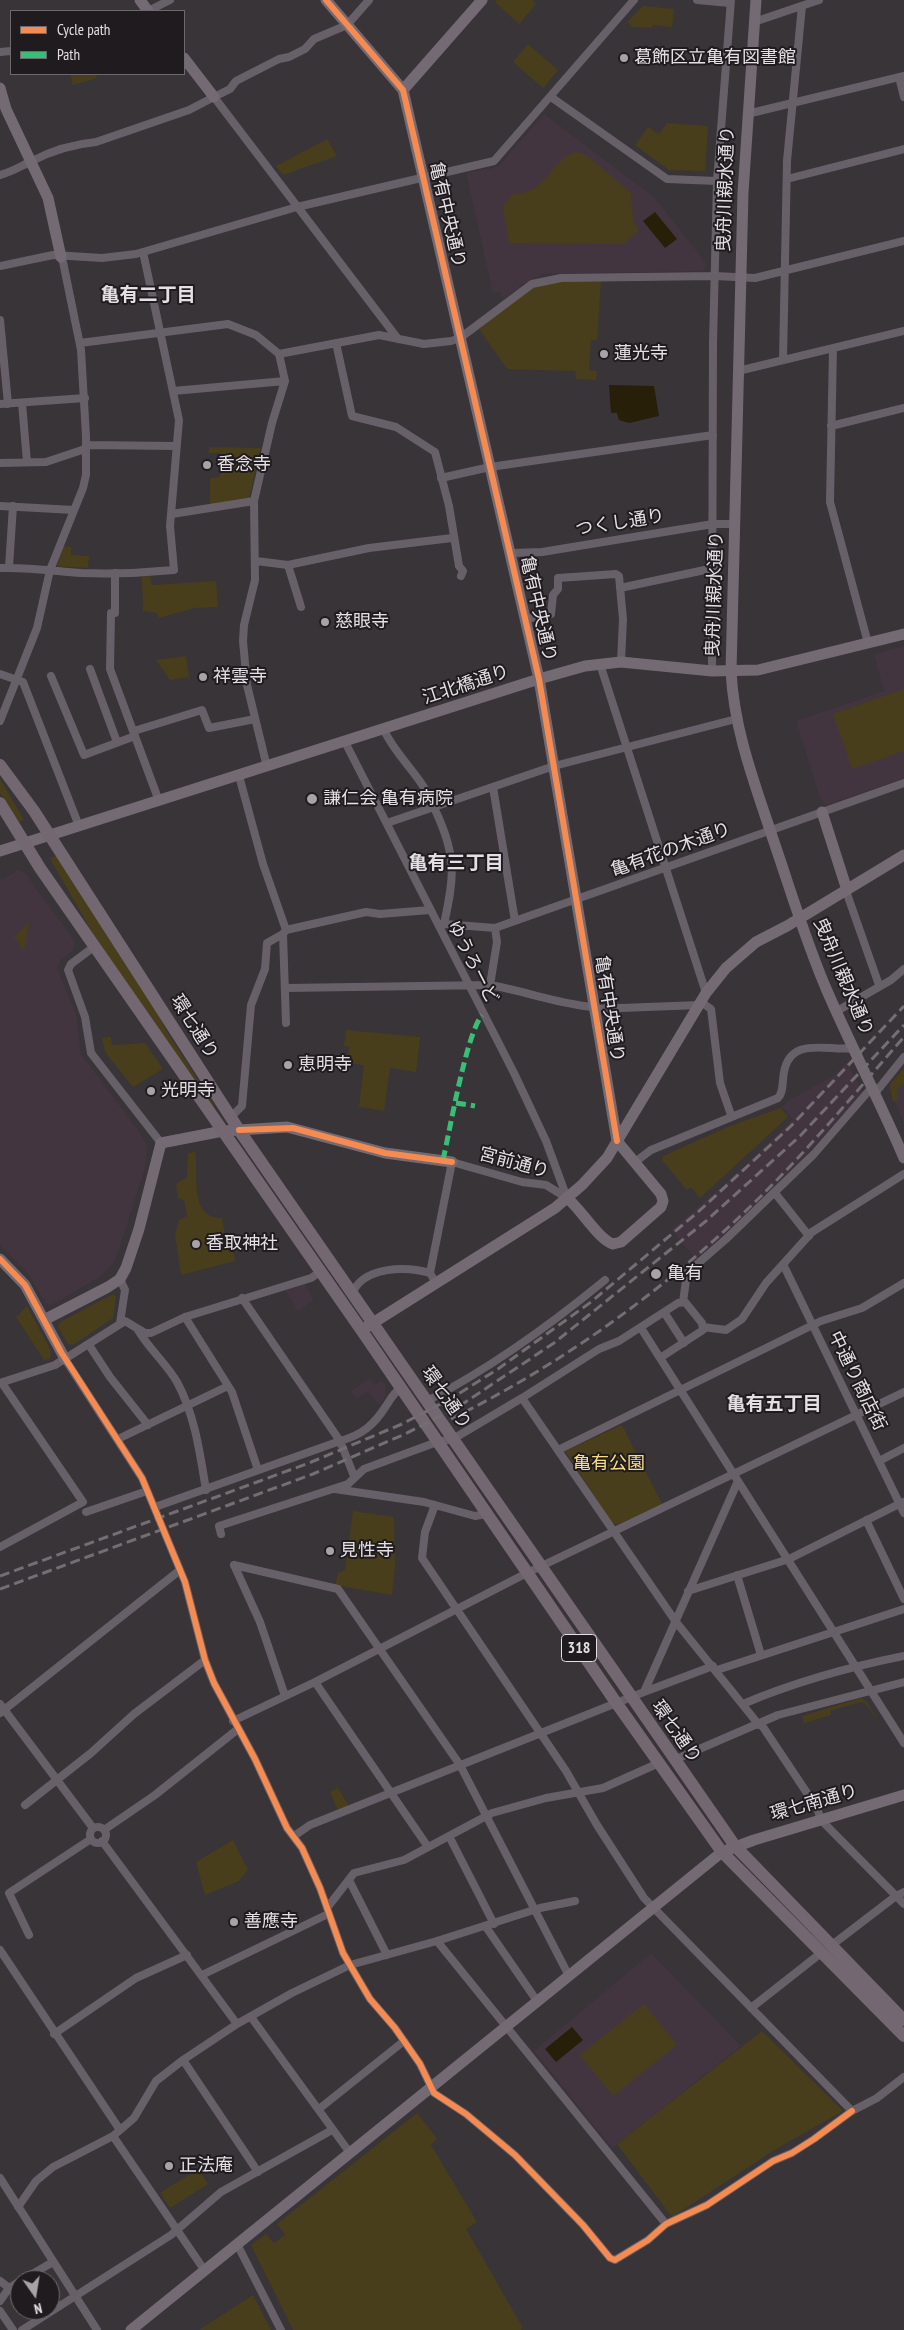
<!DOCTYPE html>
<html>
<head>
<meta charset="utf-8">
<style>
  body { margin:0 }
  #map { position:relative; width:904px; height:2330px; overflow:hidden; background:#383438; font-family:"PT Sans Narrow",sans-serif }
  canvas { display:block }
  .legend { position:absolute; left:10px; top:10px; width:175px; height:65px; box-sizing:border-box; background:#1f1b1e; border:1px solid #6e696d; margin:0; padding:6px 9px; list-style:none; font-size:15px; color:#e4dfe3 }
  .legend li { display:flex; align-items:center; gap:10px; height:25px }
  .legend b { width:25px; border:1px solid #6e696d }
  .north { position:absolute; left:10px; top:2270px; width:50px; height:50px; box-sizing:border-box; background:#1f1b1e; border:1px solid #6e696d; border-radius:50%; rotate:167deg; font-size:14px; font-weight:700; line-height:20px; text-align:center; color:#e4dfe3 }
  .north::after { content:''; display:block; margin:auto; width:18px; height:22px; background:#a8a3a7; clip-path:polygon(50% 0,100% 100%,50% 72%,0 100%) }
</style>
</head>
<body>
<div id="map">
<canvas width="904" height="2330"></canvas>
<ul class="legend">
<li><b style="height:6px;background:#f68b52"></b>Cycle path</li>
<li><b style="height:6px;background:#3abd76"></b>Path</li>
</ul>
<div class="north">N</div>
</div>
<script>
const context = document.querySelector('canvas').getContext('2d');
context.lineJoin = 'round';
function fill(path, color) {
  context.fillStyle = color;
  context.fill(path, 'evenodd');
}
function stroke(path, color, width, dash) {
  context.strokeStyle = color;
  context.lineWidth = width;
  context.lineCap = dash ? 'butt' : 'round';
  context.setLineDash(dash || []);
  context.stroke(path);
}
function write(font, color, halo, rows, align = 'center') {
  context.font = font + ' "PT Sans Narrow","Noto Sans JP",sans-serif';
  context.lineWidth = 4;
  context.setLineDash([]);
  context.textBaseline = 'middle';
  context.strokeStyle = halo;
  context.fillStyle = color;
  for (const [text, x, y, turn = 0] of rows) {
    context.save();
    context.translate(x, y);
    context.rotate((+turn || 0) * Math.PI / 180);
    context.textAlign = isNaN(turn) ? turn : align;
    if (halo) context.strokeText(text, 0, 0);
    context.fillText(text, 0, 0);
    context.restore();
  }
}
fill(new Path2D(`
  M544,114L654,197L706,263V268L701,271L542,274L522,285L504,299L499,292L493,293L466,173L498,167Z
  M904,646V778L826,805L820,798L796,721L884,691L874,654Z
  M18,870L25,873L75,942L73,950L60,961L57,968L76,1014L81,1054L138,1130L147,1146L145,1168L115,1261L101,1276L52,1305L46,1304L28,1273L0,1245V878L2,880Z
  M847,1062L862,1092L811,1149L745,1215L696,1259L671,1230L734,1176L793,1119L782,1107L788,1101L835,1075Z
  M904,1070V1124L889,1087Z
  M304,1284L314,1300L298,1311L285,1290Z
  M370,1378L375,1385L382,1381L385,1385L386,1396L379,1405L368,1391L356,1399L351,1391Z
  M651,1953L741,2046L612,2148L534,2051Z`), '#423540');
fill(new Path2D(`
  M497,0H532L536,4L519,24L495,2Z
  M643,6L674,9L672,27L653,25L652,28L633,27L627,22Z
  M528,44L558,70L543,88L513,62Z
  M70,74H96L97,78L73,85Z
  M667,123L708,126L705,171L669,170L635,145L648,127L659,134Z
  M327,139L337,156L283,175L276,166Z
  M576,152L586,155L631,193L633,222L639,230L623,244L509,243L503,206L513,194C549,194 548,160 576,152Z
  M564,281H601L597,340H591L589,370L597,371L596,380L576,379L575,371L507,369L479,329L527,291L537,286Z
  M209,447L261,448L249,498L210,505V478L220,477V453H209Z
  M63,546L71,547V555L89,556L88,568L57,566Z
  M150,576L152,585L216,581L218,607L194,608L159,618L157,613L143,611L142,577Z
  M186,656L189,677L170,680L156,660Z
  M904,689V751L852,769L833,714Z
  M0,779L24,820L19,822L0,793Z
  M56,856L149,996L167,1032L214,1105L212,1107L95,937L53,864L50,858Z
  M28,923L29,925L24,951L14,937Z
  M346,1030L420,1037L416,1072L390,1068L384,1111L359,1107L364,1065L347,1063L349,1047L344,1046Z
  M111,1037L112,1045L145,1043L163,1069L133,1087L105,1052L102,1038Z
  M904,1068V1083L896,1090L898,1097L896,1101L892,1100L890,1084Z
  M781,1108L788,1117L700,1198L691,1187L687,1190L662,1160L663,1156L730,1126Z
  M195,1152C199,1174 188,1218 222,1218L225,1235L232,1242L235,1261L181,1275L175,1234L179,1220L187,1216L184,1200L178,1198L176,1184L187,1177L188,1153Z
  M113,1294L116,1297L113,1318L73,1345L68,1344L58,1327L60,1322Z
  M27,1306L51,1351L50,1359L44,1360L16,1317Z
  M622,1425L662,1504L619,1525L612,1523L565,1451Z
  M353,1511L394,1517L395,1565L392,1595L335,1585L338,1573L345,1570Z
  M861,1698L866,1701L881,1725L865,1703L860,1702L830,1711L831,1715L804,1723L802,1716Z
  M338,1788L350,1808L339,1813L330,1792Z
  M233,1840L248,1870L239,1881L205,1895L196,1862Z
  M644,2004L677,2045L613,2096L580,2055Z
  M762,2031L843,2111L776,2149L672,2217L617,2144Z
  M417,2113L437,2139L431,2145L477,2222L466,2229L523,2328L520,2330H293L251,2245L266,2234L274,2243L285,2235L277,2224Z
  M198,2169L208,2184L170,2208L160,2193Z
  M253,2295L271,2330H199Z`), '#493e1b');
fill(new Path2D(`
  M655,212L677,239L665,248L643,221Z
  M609,385L654,386L659,416L629,423L619,420L617,413H611Z
  M572,2027L583,2040L556,2062L545,2049Z`), '#271f08');
stroke(new Path2D(`
  M697,0L730,3
  M148,11L170,0
  M754,22L819,0
  M0,52L11,51
  M899,77L904,97
  M214,97L398,339
  M551,97L667,179L717,181
  M747,114L904,76
  M0,175C12,172 21,166 32,161C51,151 75,144 96,142L189,110L214,97L230,89L236,81L279,59L289,57L305,49L314,39L347,25L369,0
  M787,179L904,149
  M0,266L53,255L102,258L136,254L297,207L494,161L634,0
  M0,320L8,404
  M80,343L228,324L256,335L279,354L285,381L272,423L254,501L255,580L244,625L243,641L247,685L267,767
  M336,343L352,416L396,427L435,452L449,506L459,566L463,571L461,576
  M833,348L830,502L868,643
  M279,354L379,335L424,344L451,341L460,338L532,284L561,278L715,276L755,278L904,241
  M783,360L787,161L802,6
  M738,371L904,331
  M173,391L285,381
  M22,403L27,462
  M0,404L85,398
  M831,426L904,408
  M86,445L176,446
  M0,463L46,462L85,449
  M441,478L490,467L713,435
  M0,506L74,510
  M172,514L254,501
  M511,553L542,552L713,524H735
  M256,561L288,565L369,548L452,538
  M288,565L301,607
  M9,567L13,506
  M0,568C28,567 54,571 81,573C112,574 143,573 174,570L170,526L179,420L143,252
  M115,573V613
  M620,588L714,568
  M111,613L110,669L159,801
  M526,619L551,614L553,595L558,589V578L616,574L619,576L623,619L621,662
  M600,664L706,993
  M90,669L117,742
  M712,671L713,343L717,181L731,0
  M0,674L23,682L79,826
  M51,676L84,755L135,736
  M0,721L37,628L50,570L83,488L86,475V436L81,350L62,257
  M384,730C393,750 409,765 421,783C428,792 432,804 437,814C457,858 454,878 444,924L439,926
  M134,731L202,710L209,728L255,719
  M345,742L514,1073L546,1141L567,1198
  M239,776L263,864L286,930L283,934L286,1023
  M493,787L515,921
  M387,823L554,766L736,719
  M846,891L879,985
  M444,924L495,928L904,783
  M286,930L366,912L380,914L430,910
  M95,946L71,964L68,970L85,1017L91,1053L161,1143
  M490,985L497,942L495,928
  M286,988L490,985C525,991 558,1004 594,1007
  M701,1002L711,1009L720,1083L731,1115
  M594,1009L700,1005
  M837,1011L891,980L904,969
  M876,1092L904,1057
  M231,1117L242,1106L251,1005L265,969L267,943L283,934
  M635,1162L651,1150L778,1098C784,1092 782,1081 784,1072C791,1035 829,1052 854,1048
  M775,1193L809,1236
  M783,1264L904,1513
  M120,1279L125,1290L120,1323
  M436,1283L430,1273L452,1162L522,1182L546,1185L567,1198
  M352,1294C363,1266 406,1266 430,1273
  M683,1302L687,1273L726,1239L814,1154L873,1086
  M664,1312L684,1343
  M185,1317L232,1392L258,1470
  M703,1327L726,1330L742,1319L766,1283L812,1232L904,1174
  M641,1328L904,1743
  M138,1330C149,1349 166,1363 177,1382C195,1415 200,1454 206,1490
  M89,1345L110,1377L148,1425
  M65,1359L142,1478L185,1582L205,1660L214,1683L255,1759L287,1828L302,1848L320,1888L343,1953L370,1999L395,2028L420,2064L434,2093L466,2114L515,2155L583,2225L610,2258L615,2260L648,2240L666,2224L707,2205L773,2161L792,2153L814,2139L852,2111
  M0,1383L55,1365L125,1321L145,1333H151L185,1317L311,1278L320,1272
  M522,1398L676,1622L759,1725
  M427,1401C491,1368 549,1326 605,1280
  M118,1439L228,1386
  M558,1450L821,1321L862,1308L904,1283
  M879,1461L904,1448
  M354,1476L340,1441C362,1435 374,1425 386,1406C391,1399 393,1393 401,1388
  M335,1489L424,1502L475,1516L487,1514
  M435,1505L425,1532L422,1558L566,1771L597,1825L644,1898L852,2111L877,2098L904,2077
  M155,1507L340,1441L242,1298
  M86,1512L147,1491
  M866,1520L904,1599
  M221,1534L219,1526L348,1484L364,1469L437,1442L453,1439L522,1398L599,1349L619,1341L678,1303L685,1302L702,1323L703,1330L660,1358
  M0,1547L83,1502L2,1383
  M234,1565L338,1589L460,1765L569,1976
  M234,1565L260,1622L285,1696
  M737,1575L761,1655
  M688,1591L789,1559L903,1502
  M717,1670L904,1609
  M315,1682L428,1847
  M644,1692L713,1666
  M0,1704L93,1828
  M743,1704C795,1682 849,1667 904,1656
  M0,1713L180,1570
  M233,1721L315,1682L527,1573L904,1392
  M761,1724L817,1808L821,1820L904,1904
  M674,1760L778,1715L904,1682
  M25,1805L91,1753L134,1714L205,1660
  M90 1835a8 8 0 1 1 16 0a8 8 0 1 1-16 0Z
  M104,1830L155,1795L238,1729
  M294,1836L310,1825L644,1692L738,1481
  M449,1836L494,1924
  M102,1841L237,2024
  M349,1880L387,1955
  M327,1908L354,1873L404,1860L492,1813L546,1798L603,1788L659,1763
  M486,1927L537,2001
  M29,1935L9,1893L91,1839
  M437,1941L666,2224
  M832,1945L896,1896L904,1892
  M0,1950C40,2010 80,2070 120,2130
  M202,1975L328,1914
  M751,2008L821,1953
  M251,2017L350,2153
  M54,2034L136,1978L187,1955
  M183,2060L258,2172
  M319,2109L404,2041
  M113,2136L205,2271
  M0,2178L97,2330
  M18,2207L36,2181L53,2167L113,2136L134,2118L156,2081L183,2060L237,2024L292,1993L350,1965L437,1941L540,1908L575,1901
  M237,2244L281,2330
  M22,2280L53,2262
  M0,2281L9,2288
  M0,2301L9,2288L20,2281
  M0,2311L13,2330
  M22,2330L171,2235L221,2192L332,2130`), '#686068', 8);
stroke(new Path2D(`
  M140,0L148,11
  M326,0L403,90L539,679L617,1141
  M756,0L743,193L731,671C734,731 755,784 773,839C791,891 806,943 828,993C852,1048 880,1102 904,1158
  M184,58L214,97
  M0,88L6,109L48,198L61,257
  M403,90L482,0
  M822,812L847,890
  M0,851L539,679L585,666L621,662L712,671L758,670L904,634
  M567,1198C581,1209 598,1239 613,1244L621,1242L661,1207L663,1201L661,1194L617,1141
  M0,1259L25,1285L65,1359
  M44,1320L108,1287L120,1279L126,1268L139,1229L161,1143L223,1131L287,1127L385,1153L452,1162
  M365,1328L555,1208L582,1185L607,1158L706,993L726,968L756,942L787,926L904,855
  M131,2330L722,1852L754,1840L904,1795`), '#746a73', 11);
stroke(new Path2D(`
  M0,765L34,811L239,1130L735,1846L904,2020
  M0,803L40,868L362,1331L615,1701L722,1852L904,2036`), '#736771', 12);
stroke(new Path2D(`
  M451,1419C568,1361 676,1282 768,1189C816,1141 859,1088 904,1037
  M0,1576L309,1463L402,1424L452,1398L498,1369L591,1302L698,1212L791,1126L904,1006
  M0,1589L313,1474L405,1434L458,1407L554,1343L706,1221L800,1136L904,1025`), '#746e74', 3, [10, 5]);
stroke(new Path2D(`
  M456,1103L475,1106
  M443,1160C450,1130 466,1035 482,1015`), '#3abd76', 5, [10, 5]);
stroke(new Path2D(`
  M326,0L403,90L539,679L617,1141
  M239,1130L293,1128L385,1153L452,1162
  M0,1259L25,1285L61,1352L142,1478L185,1582L205,1660L214,1683L255,1759L287,1828L302,1848L320,1888L343,1953L370,1999L395,2028L420,2064L434,2093L466,2114L515,2155L583,2225L610,2258L615,2260L648,2240L666,2224L707,2205L773,2161L792,2153L814,2139L852,2111`), '#f68b52', 6);
for (const [x, y, r, color] of [
  [624,58,5,"#a8a3a7"],
  [604,354,5,"#a8a3a7"],
  [207,465,5,"#a8a3a7"],
  [325,622,5,"#a8a3a7"],
  [203,677,5,"#a8a3a7"],
  [312,799,6,"#a8a3a7"],
  [288,1065,5,"#a8a3a7"],
  [151,1091,5,"#a8a3a7"],
  [196,1244,5,"#a8a3a7"],
  [656,1274,6,"#a8a3a7"],
  [330,1551,5,"#a8a3a7"],
  [234,1922,5,"#a8a3a7"],
  [169,2166,5,"#a8a3a7"]
]) {
  const dot = new Path2D();
  dot.arc(x, y, r, 0, 2 * Math.PI);
  context.fillStyle = color;
  context.fill(dot);
  stroke(dot, '#1f1b1e', 2);
}
for (const [x, y, w] of [
  [579,1648,35]
]) {
  const box = new Path2D();
  box.roundRect(x - w / 2, y - 13.5, w, 27, 4);
  context.fillStyle = '#1f1b1e';
  context.fill(box);
  stroke(box, '#e4dfe3', 1);
}
write('bold 16px', '#e4dfe3', null, [
  ["318",579,1648]
]);
write('18px', '#e4dfe3', '#1f1b1e', [
  ["葛飾区立亀有図書館",634,58],
  ["蓮光寺",614,354],
  ["香念寺",217,465],
  ["慈眼寺",335,622],
  ["祥雲寺",213,677],
  ["謙仁会 亀有病院",323,799],
  ["恵明寺",298,1065],
  ["光明寺",161,1091],
  ["香取神社",206,1244],
  ["亀有",667,1274],
  ["見性寺",340,1551],
  ["善應寺",244,1922],
  ["正法庵",179,2166]
], 'left');
write('18px', '#e4dfe3', '#1f1b1e', [
  ["曳舟川親水通り",726,189,-88],
  ["亀有中央通り",447,215,77],
  ["つくし通り",620,523,-9],
  ["曳舟川親水通り",715,594,-88],
  ["亀有中央通り",538,609,77],
  ["江北橋通り",466,685,-18],
  ["亀有花の木通り",671,850,-20],
  ["ゆうろーど",472,962,63],
  ["曳舟川親水通り",843,977,67],
  ["亀有中央通り",609,1009,81],
  ["環七通り",194,1027,58],
  ["宮前通り",514,1163,15],
  ["中通り商店街",857,1381,64],
  ["環七通り",446,1398,55],
  ["環七通り",676,1732,55],
  ["環七南通り",814,1803,-16]
]);
write('18px', '#f9dd86', '#1f1b1e', [
  ["亀有公園",609,1464]
]);
write('bold 19px', '#e4dfe3', '#1f1b1e', [
  ["亀有二丁目",148,296],
  ["亀有三丁目",456,864],
  ["亀有五丁目",774,1405]
]);
</script>
</body>
</html>
